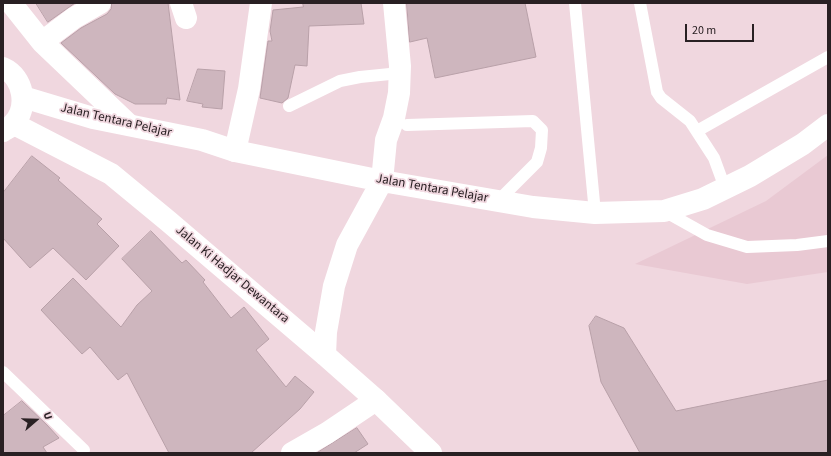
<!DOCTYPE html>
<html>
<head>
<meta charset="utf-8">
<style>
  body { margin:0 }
  #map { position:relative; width:831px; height:456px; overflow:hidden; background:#f0d7df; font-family:"Source Sans 3",sans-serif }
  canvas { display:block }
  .frame { position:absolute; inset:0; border:4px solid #292023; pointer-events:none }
  .north { position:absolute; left:16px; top:400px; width:40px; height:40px; -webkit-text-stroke:3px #f0d7df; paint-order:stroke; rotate:70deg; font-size:11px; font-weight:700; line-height:16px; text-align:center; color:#292023 }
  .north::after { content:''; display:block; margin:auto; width:14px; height:18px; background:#292023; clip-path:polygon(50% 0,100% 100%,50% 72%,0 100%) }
  .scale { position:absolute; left:685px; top:24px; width:69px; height:18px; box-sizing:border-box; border:2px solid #292023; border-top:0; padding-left:5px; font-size:12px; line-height:14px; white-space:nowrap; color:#292023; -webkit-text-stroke:3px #f0d7df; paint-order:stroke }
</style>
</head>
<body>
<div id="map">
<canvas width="831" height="456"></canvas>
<div class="frame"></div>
<div class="north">U</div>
<div class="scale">20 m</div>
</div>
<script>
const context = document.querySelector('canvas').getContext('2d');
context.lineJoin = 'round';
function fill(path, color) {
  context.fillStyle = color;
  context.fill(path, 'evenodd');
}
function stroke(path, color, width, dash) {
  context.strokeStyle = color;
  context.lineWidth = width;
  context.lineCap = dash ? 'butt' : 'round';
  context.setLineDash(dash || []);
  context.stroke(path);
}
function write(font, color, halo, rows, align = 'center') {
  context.font = font + ' "Source Sans 3",sans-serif';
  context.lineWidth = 3.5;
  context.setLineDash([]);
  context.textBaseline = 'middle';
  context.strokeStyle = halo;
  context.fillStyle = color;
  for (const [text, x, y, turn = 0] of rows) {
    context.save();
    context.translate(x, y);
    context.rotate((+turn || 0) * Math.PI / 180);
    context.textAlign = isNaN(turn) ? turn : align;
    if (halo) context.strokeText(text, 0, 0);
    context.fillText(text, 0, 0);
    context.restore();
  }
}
fill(new Path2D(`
  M828,155V272L747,284L635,264L766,201Z`), '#e9c9d3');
const building = new Path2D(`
  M36,3H75L48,22Z
  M112,3H168L180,100L167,98L166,104H135L115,94L61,43L81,28L107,14L111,9Z
  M303,3H361L364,24L309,26L307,66L295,65L288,98L282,103L260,98L268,41H272L270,31L273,10L303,7Z
  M407,3H525L536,57L435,78L427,38L410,42Z
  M198,69L225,71L222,109L202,107L203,104L187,101Z
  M32,156L60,178L58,180L102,219L97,224L119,246L86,280L53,248L30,268L3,238V193Z
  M151,231L182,263L186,260L205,280L203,282L231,318L244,307L269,339L256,350L286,387L295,376L314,392L300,409L251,453H169L127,373L118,380L90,347L82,354L41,310L73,278L121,327L137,305L152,291L122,259Z
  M596,316L624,328L676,411L828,380V453H640L601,382L589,326Z
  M22,401L47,425L59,438L43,447L47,453H3V416Z
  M357,428L368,444L354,453H317Z`);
fill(building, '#ceb6be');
stroke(building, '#b8a0a8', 1);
stroke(new Path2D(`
  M575,3L595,213
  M640,3L657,92L661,98L690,121L714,158L725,188
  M289,106L340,81L360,77L400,73
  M407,125L533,121L542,130L541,148L537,162L498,201
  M697,131L828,57
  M664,211L707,235L747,247L797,245L828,241
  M3,372L84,450`), '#fff', 12);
stroke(new Path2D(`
  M11,3L42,42L128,124
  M181,3L186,18
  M42,42L74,18L100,3
  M235,151L249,89L261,3
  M382,181L386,140L394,118L399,93L400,66L394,3
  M292,453L327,433L376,400`), '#fff', 22);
stroke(new Path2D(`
  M23,97L93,118L202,140L235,151L382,181L533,207L595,213L664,211L703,199L750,176L803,144L828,125
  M14,124L111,174L168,221L325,355L376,400L431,453
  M325,355L326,332L334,286L347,245L382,181`), '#fff', 22);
stroke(new Path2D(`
  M3,68C24,77 29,108 13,124C11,127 6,129 3,131`), '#fff', 22);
write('13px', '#292023', '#f0d7df', [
  ["Jalan Tentara Pelajar",116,121,13],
  ["Jalan Tentara Pelajar",432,189,10],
  ["Jalan Ki Hadjar Dewantara",232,275,40]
]);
</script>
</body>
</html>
